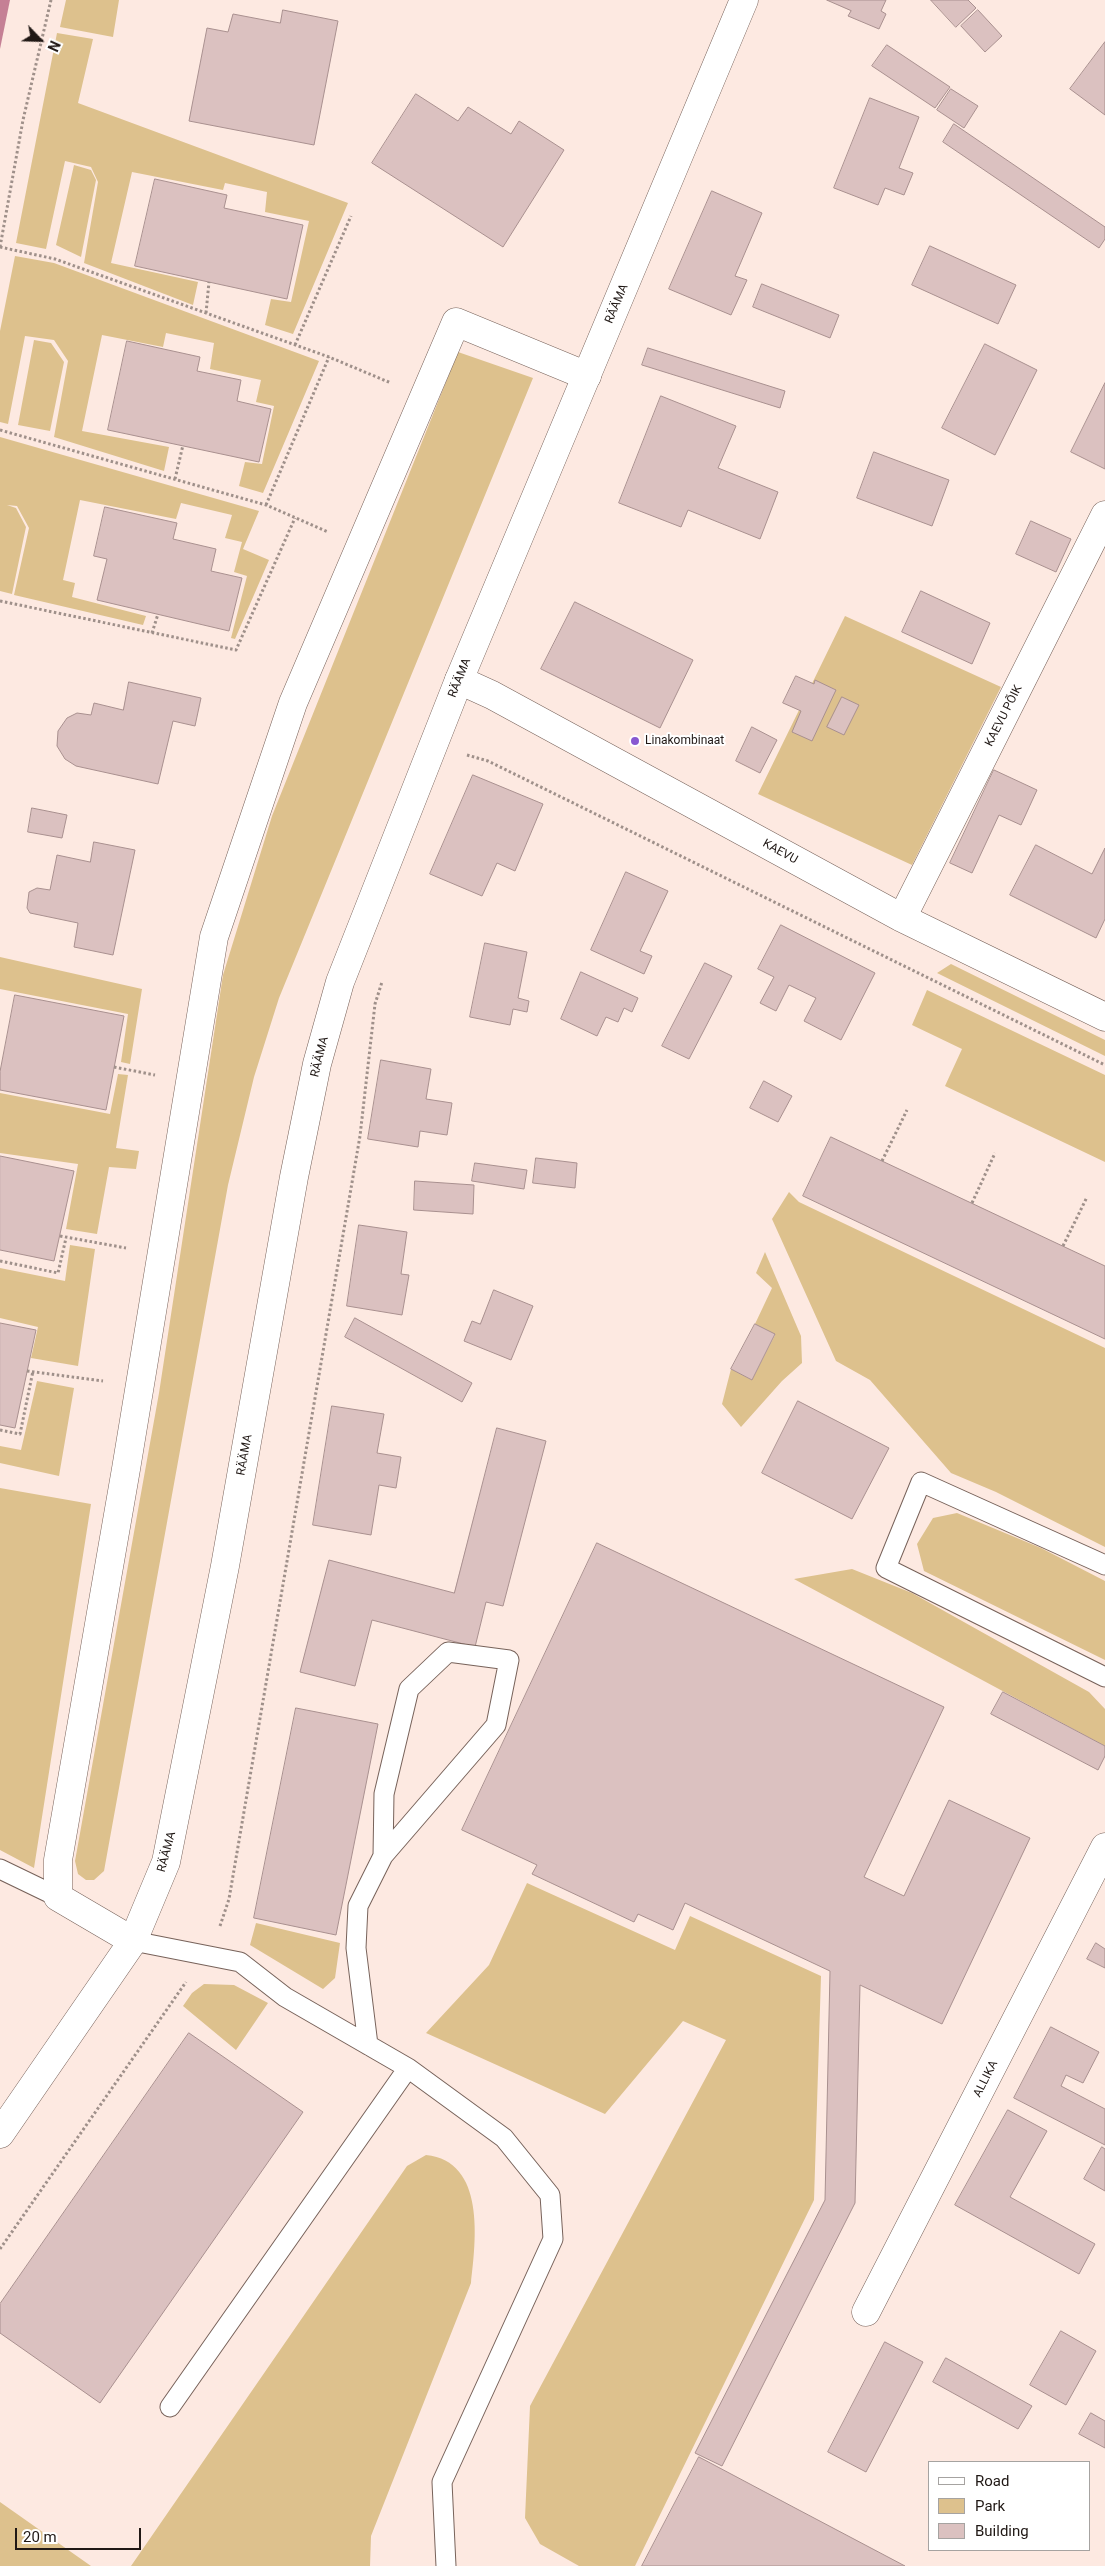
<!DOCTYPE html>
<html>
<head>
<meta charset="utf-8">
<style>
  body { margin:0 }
  #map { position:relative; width:1105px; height:2566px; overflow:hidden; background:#fde9e1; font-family:Roboto,sans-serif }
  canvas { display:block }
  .legend { position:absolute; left:928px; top:2461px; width:162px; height:90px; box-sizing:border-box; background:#fff; border:1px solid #a6a3a1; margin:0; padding:6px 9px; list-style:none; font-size:15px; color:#201815 }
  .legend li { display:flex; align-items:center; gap:10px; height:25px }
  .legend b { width:25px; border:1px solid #a6a3a1 }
  .north { position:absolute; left:15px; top:15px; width:50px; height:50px; -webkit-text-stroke:4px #fff; paint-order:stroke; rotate:114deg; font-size:14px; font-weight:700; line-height:20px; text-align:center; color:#201815 }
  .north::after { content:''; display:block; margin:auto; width:18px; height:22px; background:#201815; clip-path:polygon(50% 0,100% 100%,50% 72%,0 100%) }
  .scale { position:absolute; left:15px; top:2528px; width:126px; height:22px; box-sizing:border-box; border:2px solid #201815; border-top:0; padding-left:6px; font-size:15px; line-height:18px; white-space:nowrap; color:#201815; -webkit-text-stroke:4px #fff; paint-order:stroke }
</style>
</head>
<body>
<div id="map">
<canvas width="1105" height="2566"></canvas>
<ul class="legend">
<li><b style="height:6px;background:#fff"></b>Road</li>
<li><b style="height:14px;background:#ddc18d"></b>Park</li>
<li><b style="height:14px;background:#dbc1c0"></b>Building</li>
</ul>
<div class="north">N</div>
<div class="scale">20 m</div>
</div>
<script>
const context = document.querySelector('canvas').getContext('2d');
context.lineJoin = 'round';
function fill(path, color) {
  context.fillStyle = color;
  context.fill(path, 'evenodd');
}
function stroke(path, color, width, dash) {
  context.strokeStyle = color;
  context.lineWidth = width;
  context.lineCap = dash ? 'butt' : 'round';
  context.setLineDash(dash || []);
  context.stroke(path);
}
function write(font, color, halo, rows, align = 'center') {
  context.font = font + ' Roboto,sans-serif';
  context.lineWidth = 4;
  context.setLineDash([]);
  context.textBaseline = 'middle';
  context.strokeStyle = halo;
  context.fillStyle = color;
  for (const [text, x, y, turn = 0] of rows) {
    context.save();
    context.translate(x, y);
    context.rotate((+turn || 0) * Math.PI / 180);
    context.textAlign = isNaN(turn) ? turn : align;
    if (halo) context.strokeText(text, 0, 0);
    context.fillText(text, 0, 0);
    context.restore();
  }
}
fill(new Path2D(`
  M66,0H119L113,37L60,27Z
  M57,33L93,39L78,103L348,203L293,334L265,325L271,299L291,302L309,221L265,212L267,192L225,183L223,190L132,172L111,263L198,282L193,305L84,263L98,182L91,167L65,161L46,249L16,243Z
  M74,165L91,170L96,180L81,257L56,245Z
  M15,256L54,263L319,361L263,493L239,486L245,462L262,464L274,406L256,402L261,380L210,369L214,343L166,333L163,347L102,335L82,431L169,447L164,471L54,437L68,361L54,340L25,336L8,424L0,422V331Z
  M34,340L51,343L64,362L50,431L18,425Z
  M458,352L533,378L279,998L254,1077L228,1185L104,1871L94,1880H86L78,1874L75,1861L159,1393L223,975L272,816Z
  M0,437L259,511L243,549L269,560L235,639L231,638L247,576L234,572L242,542L225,538L232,515L181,503L176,519L80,500L63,580L75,583L72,597L146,616L143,625L14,595L29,528L17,506L7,505L16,508L26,527L12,594L0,591Z
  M845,616L1001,687L912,865L758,794Z
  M0,957L142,989L130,1064L121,1062L128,1014L0,989Z
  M951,964L1105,1040V1056L937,973Z
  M927,990L1105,1075V1162L945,1086L962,1049L912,1025Z
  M118,1074L128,1075L116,1148L139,1151L136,1169L109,1167L97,1234L66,1229L78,1164L0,1153V1093L110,1114Z
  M789,1192L799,1202L1105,1348V1547L996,1492L951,1473L870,1380L836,1361L772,1219Z
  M70,1245L95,1249L78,1366L31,1358L38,1327L0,1318V1268L65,1281Z
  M765,1252L801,1336L802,1363L782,1381L741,1427L722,1404L731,1369L752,1380L775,1335L755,1324L772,1288L756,1273Z
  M37,1381L74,1388L59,1476L0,1463V1446L21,1450Z
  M0,1488L91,1504L34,1868L0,1850Z
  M957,1513L1041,1548L1105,1581V1660L924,1571L917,1544L933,1518Z
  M852,1569L912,1593L1089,1692L1105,1709V1746L794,1579Z
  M527,1883L675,1950L690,1916L821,1976L814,2200L635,2566H579L540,2544L525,2518L530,2406L726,2040L683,2021L605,2114L426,2033L489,1965Z
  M256,1923L340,1943L335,1978L323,1989L250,1945Z
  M204,1984L234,1985L268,2003L236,2050L183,2006L192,1993Z
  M426,2155C486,2161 476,2241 471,2283L371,2536L370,2566H131L407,2166Z
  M0,2502L91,2566H0Z`), '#ddc18d');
fill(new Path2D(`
  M0,0H10L0,49Z`), '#c58095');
const building = new Path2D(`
  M827,0H886L881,11L886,14L879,29L848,16L851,11Z
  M931,0H968L976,8L956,27Z
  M283,10L338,21L314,145L189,121L207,28L228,32L233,14L280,23Z
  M978,10L1002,36L985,52L961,26Z
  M1105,42V115L1070,89Z
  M887,45L950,87L935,108L872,66Z
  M951,89L978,106L964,128L937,110Z
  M416,94L458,121L468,107L511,134L519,121L564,150L503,247L372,163Z
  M870,98L919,117L899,168L913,173L904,195L885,188L878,205L834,188Z
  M954,124L1105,227V239L1099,248L943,142Z
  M155,179L227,195L224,208L303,225L287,299L135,266Z
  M712,191L762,213L735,276L747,280L731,315L669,289Z
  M930,246L1016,285L998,324L912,285Z
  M762,284L839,315L830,338L753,307Z
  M127,341L200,357L197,371L241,380L237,401L271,409L259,462L108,430Z
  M985,344L1037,370L995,455L942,428Z
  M648,348L785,391L780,408L642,365Z
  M1105,383V469L1071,452Z
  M661,396L736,426L718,468L778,492L760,539L688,510L681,527L619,503Z
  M874,452L949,480L932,526L857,498Z
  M105,507L177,523L173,539L216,549L211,571L242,578L229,631L97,600L107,559L94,556Z
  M1031,521L1071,539L1056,572L1016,554Z
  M921,591L990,623L972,664L902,632Z
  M575,602L693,660L660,728L541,669Z
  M796,676L814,684L815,680L836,690L812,741L792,732L801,711L783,703Z
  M129,682L201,698L195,726L173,721L158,784L76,766L65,759L57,746L58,731L67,718L77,713L91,715L94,703L123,710Z
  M842,697L859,705L844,735L827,727Z
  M752,727L777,740L760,773L736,761Z
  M994,770L1037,790L1021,825L999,815L972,873L950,863Z
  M473,775L543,804L515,871L497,863L482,896L430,874Z
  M32,808L67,815L62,838L28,832Z
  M94,842L135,850L113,955L74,947L78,923L30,913L27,908L29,892L37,888L50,890L57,855L90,862Z
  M1036,845L1092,874L1105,848V919L1096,938L1010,895Z
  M626,872L668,891L640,951L652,956L644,974L591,950Z
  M781,925L875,973L841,1040L804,1021L816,998L789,985L776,1011L760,1003L774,977L758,969Z
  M485,943L527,952L518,998L529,1001L527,1012L513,1009L510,1025L470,1017Z
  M705,963L732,976L689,1059L662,1046Z
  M581,972L638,998L632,1012L624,1008L618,1022L606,1017L597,1036L561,1019Z
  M15,995L124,1016L106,1110L0,1090V1072Z
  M381,1060L431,1069L426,1099L452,1103L447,1135L420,1131L418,1147L368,1139Z
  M764,1081L792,1096L778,1122L750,1108Z
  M831,1137L1105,1266V1339L803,1196Z
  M0,1156L74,1171L54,1261L0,1250Z
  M536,1158L577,1163L575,1188L533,1183Z
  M475,1163L527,1170L524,1189L472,1181Z
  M415,1181L474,1185L473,1214L414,1210Z
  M359,1225L407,1232L401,1274L409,1275L402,1315L347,1306Z
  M494,1290L533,1306L511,1360L464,1341L472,1321L480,1324Z
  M355,1318L472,1383L462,1402L345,1337Z
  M0,1323L36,1330L15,1428L0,1425Z
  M755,1324L775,1334L752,1380L731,1369Z
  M798,1401L889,1448L852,1519L762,1473Z
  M332,1406L384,1414L377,1453L401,1457L396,1488L379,1485L371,1535L313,1525Z
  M497,1428L546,1441L503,1606L486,1602L475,1647L372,1620L355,1686L300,1672L329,1560L454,1593Z
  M597,1543L944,1707L864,1877L904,1896L949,1800L1030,1838L942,2024L860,1985L855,2203L722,2466L695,2453L825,2200L830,1971L685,1903L673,1930L638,1914L634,1922L532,1874L537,1865L462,1830Z
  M1003,1692L1105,1746V1756L1098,1770L991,1714Z
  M296,1708L378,1724L336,1935L254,1918Z
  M1096,1943L1105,1949V1968L1087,1959Z
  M1051,2027L1099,2052L1083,2083L1066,2075L1061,2086L1105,2109V2145L1014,2098Z
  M189,2033L303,2112L100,2403L0,2333V2304Z
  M1008,2110L1047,2131L1010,2197L1095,2244L1079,2274L955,2205Z
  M1102,2147L1105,2149V2191L1084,2179Z
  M1061,2331L1096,2351L1066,2405L1030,2385Z
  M885,2342L923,2362L866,2472L828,2452Z
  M946,2358L1032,2406L1018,2429L933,2382Z
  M1091,2413L1105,2421V2448L1079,2434Z
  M699,2457L797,2509L905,2566H642Z`);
fill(building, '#dbc1c0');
stroke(building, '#a9908f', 1);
const lane = new Path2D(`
  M1105,1565L921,1482L886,1568L1105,1677
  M0,1869L58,1897
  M133,1941L240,1962L285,1997L408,2068L170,2407
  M368,2045L356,1948L358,1906L383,1856L496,1725L509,1660L448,1652L409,1689L384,1794L383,1856
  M408,2068L504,2138L550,2195L553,2239L442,2482L446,2566`);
const street = new Path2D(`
  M459,680L492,695L902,918L1105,1017
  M902,918L1105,515
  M133,1941L58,1897V1860L126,1469L214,937L293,703L456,322L587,376
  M866,2312L1105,1847`);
const secondary = new Path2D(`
  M0,2134L133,1941L166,1862L225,1566L294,1177L317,1064L340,982L459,680L744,0`);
stroke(lane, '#77625a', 21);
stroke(street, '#77625a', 29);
stroke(secondary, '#77625a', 29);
stroke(new Path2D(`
  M0,247L55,259L329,357L391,383
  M0,247L23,120L51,0
  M206,313L209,282
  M295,345L351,216
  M0,430L266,505L328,532
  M175,479L183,445
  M266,505L329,357
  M0,601L236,650L295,518
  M152,633L158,614
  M467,755L488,761L1105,1065
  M114,1067L155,1075
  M882,1161L907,1110
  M972,1203L995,1153
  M60,1236L126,1248
  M1063,1246L1087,1197
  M0,1261L58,1273L66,1238
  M27,1371L103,1381
  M0,1430L20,1434L33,1371
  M220,1926L229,1899L360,1136L375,1004L382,982
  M0,2249L186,1982`), '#9f908a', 3, [2.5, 2.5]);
stroke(lane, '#fff', 19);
stroke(street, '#fff', 28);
stroke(secondary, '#fff', 28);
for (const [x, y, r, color] of [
  [635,741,5,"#8758d1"]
]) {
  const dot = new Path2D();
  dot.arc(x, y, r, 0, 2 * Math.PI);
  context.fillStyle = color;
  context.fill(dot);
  stroke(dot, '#fff', 2);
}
write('12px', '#201815', '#fff', [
  ["RÄÄMA",617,304,-67],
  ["RÄÄMA",460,678,-68],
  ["KAEVU PÕIK",1004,716,-63],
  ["KAEVU",780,852,29],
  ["RÄÄMA",320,1057,-76],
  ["RÄÄMA",245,1455,-80],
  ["RÄÄMA",167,1852,-75],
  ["ALLIKA",986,2079,-63]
]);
write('12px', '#201815', '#fff', [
  ["Linakombinaat",645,741]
], 'left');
</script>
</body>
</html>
